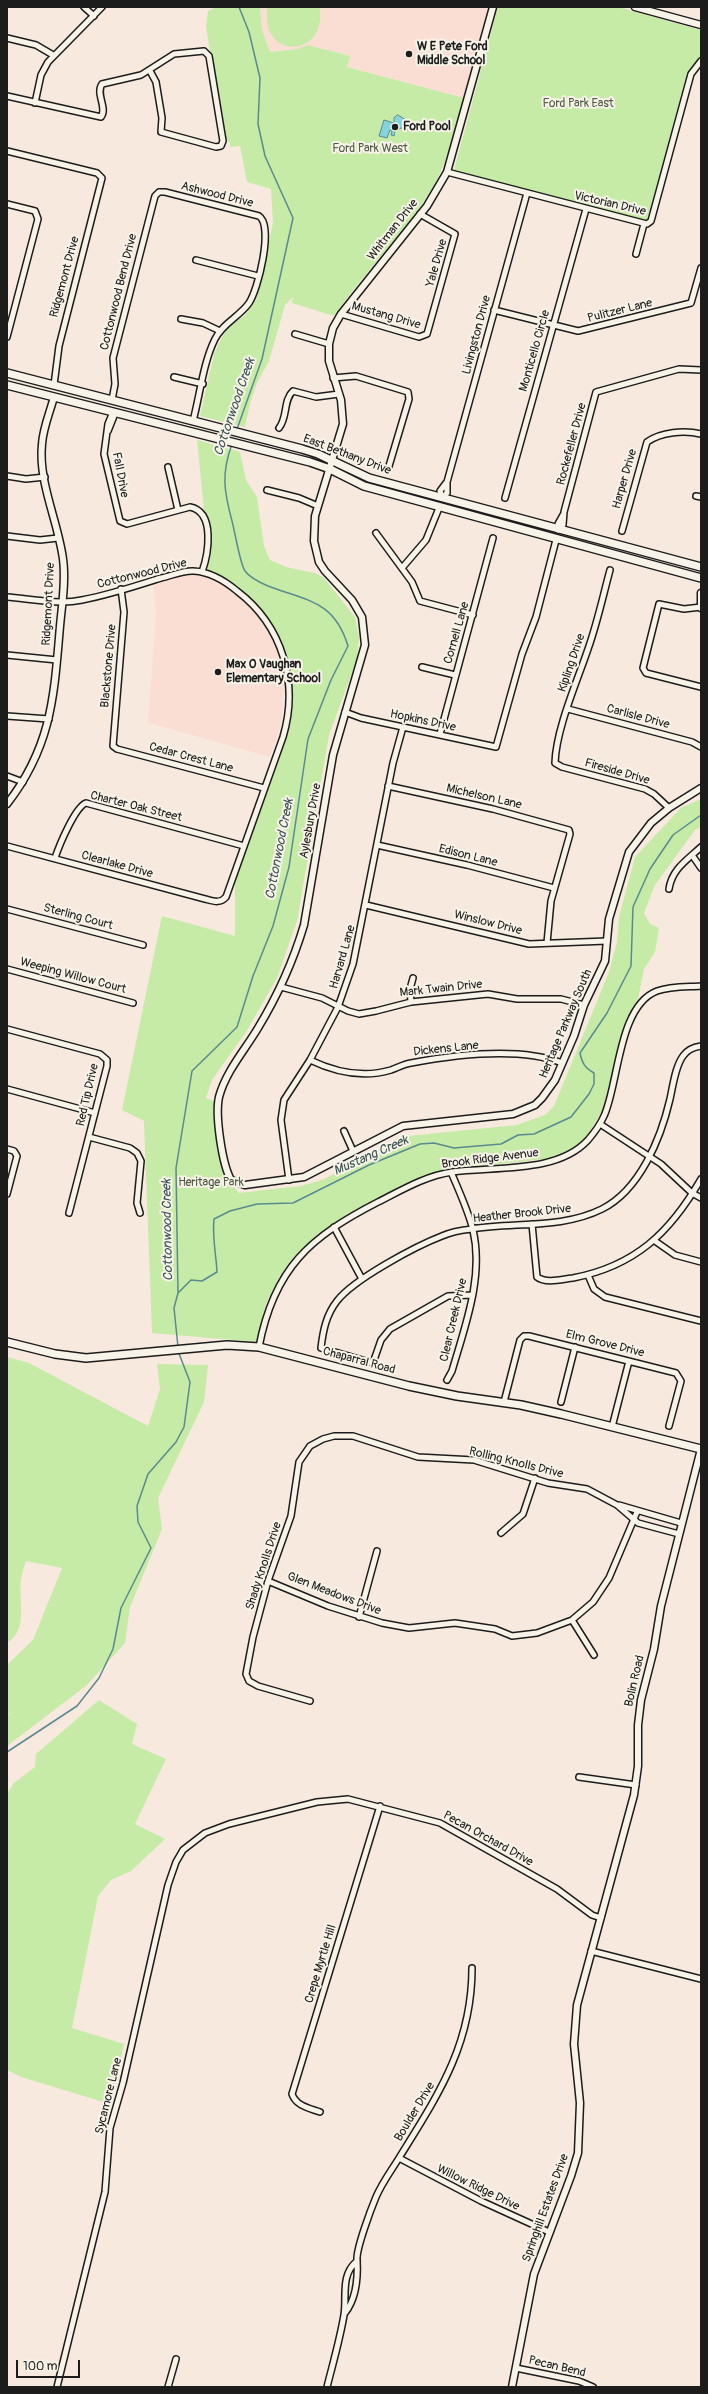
<!DOCTYPE html>
<html>
<head>
<meta charset="utf-8">
<style>
  body { margin:0 }
  #map { position:relative; width:708px; height:2394px; overflow:hidden; background:#f8e9df; font-family:Pangolin,sans-serif }
  canvas { display:block }
  .frame { position:absolute; inset:0; border:8px solid #1c1c1c; pointer-events:none }
  .scale { position:absolute; left:16px; top:2360px; width:64px; height:18px; box-sizing:border-box; border:2px solid #1c1c1c; border-top:0; padding-left:5px; font-size:12px; line-height:14px; white-space:nowrap; color:#1c1c1c; -webkit-text-stroke:3px #f7f3e8; paint-order:stroke }
</style>
</head>
<body>
<div id="map">
<canvas width="708" height="2394"></canvas>
<div class="frame"></div>
<div class="scale">100 m</div>
</div>
<script>
const context = document.querySelector('canvas').getContext('2d');
context.lineJoin = 'round';
function fill(path, color) {
  context.fillStyle = color;
  context.fill(path, 'evenodd');
}
function stroke(path, color, width, dash) {
  context.strokeStyle = color;
  context.lineWidth = width;
  context.lineCap = dash ? 'butt' : 'round';
  context.setLineDash(dash || []);
  context.stroke(path);
}
function write(font, color, halo, rows, align = 'center') {
  context.font = font + ' Pangolin,sans-serif';
  context.lineWidth = 4;
  context.setLineDash([]);
  context.textBaseline = 'middle';
  context.strokeStyle = halo;
  context.fillStyle = color;
  for (const [text, x, y, turn = 0] of rows) {
    context.save();
    context.translate(x, y);
    context.rotate((+turn || 0) * Math.PI / 180);
    context.textAlign = isNaN(turn) ? turn : align;
    if (halo) context.strokeText(text, 0, 0);
    context.fillText(text, 0, 0);
    context.restore();
  }
}
fill(new Path2D(`
  M260,7H488L464,98L347,67L350,56L308,45L298,49L270,52L262,30Z
  M190,574L205,577L226,587L241,598L264,624L272,637L278,652L285,680L281,725L270,757L148,723L156,614L153,584Z`), '#faded4');
fill(new Path2D(`
  M216,7H260L262,30L270,52L298,49L308,45L350,56L347,67L464,98C455,127 449,159 434,185C407,232 365,271 334,316L292,303L293,297L285,305L269,361L257,383L250,404L245,427L200,416L214,354L221,339L228,328L246,314L257,298L273,223L271,189L247,182L240,146L230,147V143L225,138L206,27L208,11Z
  M267,7H320C320,14 321,22 318,29C311,49 283,54 271,34C266,26 267,16 267,7Z
  M498,7H618L701,30V55L685,80L648,218L644,222L454,170Z
  M197,440L240,452L246,480L257,497L264,546L270,560L286,567L315,573L324,578L355,617L359,637L357,659L329,735L297,921L277,978L246,1032L212,1080L206,1098L214,1101L223,1173L239,1193L301,1186L325,1179L368,1153L389,1145L398,1137L517,1125L545,1115L554,1106L609,972L617,942L619,917L635,857L681,808L701,799V827L695,830L655,885L644,913L650,924L659,928L655,952L644,969L638,999L627,1017L602,1111L586,1138L573,1150L555,1158L446,1170L396,1189L347,1216L318,1234L295,1255L279,1277L265,1306L257,1342L152,1333L144,1121L122,1110L162,916L235,936V881L289,731C306,661 272,599 207,570C212,553 214,525 204,510Z
  M7,1357L29,1363L148,1426L160,1389L157,1364L208,1365L204,1402L158,1498L162,1529L130,1607L125,1643L87,1685L7,1746V1714L12,1715L7,1713V1665L33,1640L62,1568L26,1561C24,1567 22,1573 21,1579C18,1599 29,1630 7,1643Z
  M99,1700L137,1724L132,1744L166,1759L135,1824L165,1839L131,1871L111,1880L98,1896L72,2028L124,2044L110,2104L21,2077L7,2070V1794L14,1783L35,1767L36,1754Z`), '#c5eba6');
const water = new Path2D(`
  M398,115L406,120L408,130L401,128L395,131L394,136L391,135L392,131L390,130L387,138L379,136L384,120L394,123V118Z`);
fill(water, '#84d4de');
stroke(water, '#5a8a90', 1);
stroke(new Path2D(`
  M237,429L262,359L293,218L265,156L258,124L260,78L249,32L239,7
  M178,1293L191,1280L202,1281L217,1272C216,1253 212,1237 214,1219L230,1211L257,1204L293,1203L369,1165L420,1144L434,1143L454,1148L501,1144L518,1135L534,1134L571,1117L589,1094L594,1084V1073C585,1068 582,1063 580,1053L607,1013L631,966L633,907L650,869L673,835L701,815
  M178,1347L174,1308L178,1293L176,1168L192,1071L237,1027L253,976L273,926L289,867L308,739L331,680L348,646C334,600 307,601 268,586C261,583 250,578 245,571C240,564 235,532 232,521C224,491 221,474 232,444
  M7,1752L77,1706L99,1678L113,1649L121,1608L151,1548L138,1522L137,1506L148,1474L176,1442L184,1427L190,1382L178,1351`), '#5a8a90', 1.5);
const minor = new Path2D(`
  M84,7L94,16
  M7,38L36,45L53,55
  M7,96L101,117C108,108 95,94 102,84L141,75L174,54L204,51L209,56L223,141L221,146L216,147L161,132L162,118L156,82L150,71
  M35,103L41,75L48,62L102,7
  M7,151L97,173L102,178L59,346L54,385
  M447,172L647,224L651,221L691,74L701,61
  M7,204L35,211L38,219L7,337
  M636,254L644,224
  M196,260L258,276
  M494,310L578,331L691,303L701,268
  M341,314L419,337L427,334L455,234L420,214
  M181,319L203,323L220,331
  M295,334L329,344
  M174,377L203,384
  M333,378L356,376L408,392L409,399L389,466
  M112,400L115,384L113,358L155,196L159,192H165L259,216C274,226 258,290 249,303C239,317 223,323 215,339C203,363 200,395 193,421
  M279,428C288,417 283,400 293,391L316,397L339,394
  M108,431L114,416L113,412L108,424L104,454L120,521L127,524L190,507C216,512 208,555 202,572
  M168,467L178,510
  M7,476L26,479L45,477
  M267,490L299,498L318,506
  M696,496L701,497
  M442,498L447,493V482L527,193
  M442,498L440,491L446,483
  M505,498L586,209
  M558,530L563,525L564,512L596,392L679,369L701,370
  M558,530V524L563,515
  M622,531L647,442C661,432 684,430 701,434
  M376,533L412,582L420,601L473,615
  M7,536L40,540L58,538
  M402,568L426,540L439,508
  M610,570C603,596 597,624 588,649C577,682 556,729 555,763L562,767L645,789L654,794L669,808
  M121,589L124,612L113,746L117,749L264,788
  M7,597C31,599 58,605 82,600C109,595 136,586 161,578C171,576 183,570 194,571C210,572 225,581 237,591C283,626 299,683 283,737L226,897C220,904 213,901 205,899L7,846
  M701,607L684,609L659,604L643,668L646,673L701,687
  M7,655L57,660
  M422,667L455,675
  M568,709L692,742L701,747
  M345,712L361,718L496,747L522,654L536,617L556,540
  M7,716L49,719
  M440,734L493,538
  M7,776L23,782
  M388,786L493,809L569,830L570,834L551,901L547,943
  M377,845L467,865L554,888
  M692,855L701,868
  M55,858C59,846 75,807 86,803L244,846
  M669,889C672,869 687,860 701,847
  M366,905L529,944L607,941
  M7,909L143,945
  M7,969L133,1003
  M281,987L322,998L348,1011L359,1014L376,1011L411,1002L488,994L517,999H561L584,1005
  M411,1002L410,989L413,978
  M7,1029L100,1054L107,1060V1066L69,1213
  M310,1060C335,1072 364,1078 391,1070C397,1068 404,1064 411,1063C454,1055 520,1047 562,1063
  M7,1089L95,1113
  M600,1124L661,1164L692,1193L701,1198
  M344,1131L353,1151
  M89,1137L130,1148L137,1153L141,1161L137,1203L140,1213
  M7,1149L14,1151L17,1156L7,1194
  M289,1180L281,1120L284,1100L310,1060L338,1007L353,964L393,763L403,727
  M532,1224L537,1277C546,1284 563,1279 573,1278C635,1266 670,1233 701,1179
  M334,1227L362,1279
  M655,1241L675,1255L701,1262
  M588,1275L594,1289L605,1297L701,1321
  M472,1295L448,1296L390,1329L381,1340L373,1363L321,1348C323,1331 326,1315 337,1301C354,1279 416,1246 442,1236C451,1232 462,1230 472,1229C515,1222 562,1229 602,1209C640,1190 661,1138 670,1099C673,1086 675,1067 683,1056C687,1050 694,1047 701,1046
  M259,1347C274,1268 310,1237 378,1202C402,1190 425,1176 452,1172C494,1166 557,1174 588,1140C594,1133 600,1125 604,1116C619,1083 618,1006 657,991C671,986 687,987 701,986
  M447,1380L452,1371C465,1326 484,1277 473,1230C468,1210 459,1191 451,1172
  M504,1402L520,1340L524,1336H529L676,1373L681,1381L669,1426
  M561,1402L575,1347
  M612,1427L629,1361
  M619,1505L681,1523
  M501,1533L523,1514L535,1478
  M268,1581L328,1606L382,1623L409,1628L455,1623L495,1629L512,1636L537,1633L572,1620L593,1602L609,1578L637,1512
  M359,1617L377,1551
  M572,1620L594,1655
  M310,1701L258,1686L249,1681L246,1674L253,1637L268,1581L291,1516L299,1462L310,1446L323,1439L334,1436H353L418,1457L474,1460L548,1483L587,1489L617,1505L638,1523L679,1534
  M579,1777L636,1785
  M591,1951L701,1979
  M320,2112C309,2108 296,2106 292,2094L380,1806
  M399,2158L481,2201L549,2232
  M345,2313C357,2298 358,2278 357,2260C356,2249 371,2209 376,2197C382,2183 391,2171 399,2158C438,2095 472,2045 472,1968
  M516,2368L579,2381L593,2387
  M57,2387L105,2192L110,2128L123,2083L168,1885L176,1862L183,1850L205,1833L229,1824L317,1802L348,1799L440,1823L557,1889L592,1915L601,1918
  M168,2387L176,2359
  M327,2387C333,2363 340,2339 344,2315C347,2297 340,2275 357,2261`);
const tertiary = new Path2D(`
  M493,7L447,172L427,206L341,314L333,328L329,344V361L341,400L343,424L315,516L314,541L319,562L325,571L352,600L362,617L365,645L333,755L304,925C293,962 278,995 258,1028C245,1050 226,1071 219,1097C215,1115 222,1164 231,1180L245,1185L304,1177L403,1126L513,1114L535,1105L542,1098L555,1080L574,1036L584,1005L605,961L609,919L629,852L651,823L669,808L701,788
  M635,7L701,25
  M701,593V608
  M7,804C52,746 54,696 60,626C62,604 66,581 63,559C58,521 38,482 42,444C43,428 50,412 54,397
  M512,2387L534,2274L571,2176L578,2153L580,2103L574,2044L577,2005L634,1795L638,1766V1725L641,1700L654,1649L661,1606L701,1449`);
const secondary = new Path2D(`
  M7,373L302,449L318,454L369,478L701,567
  M7,385L310,462L330,469L364,486L701,578
  M7,1342L55,1354L86,1358L227,1345L259,1347L409,1386L457,1396L521,1405L561,1414L701,1449`);
stroke(minor, '#1c1c1c', 8);
stroke(tertiary, '#1c1c1c', 9);
stroke(secondary, '#1c1c1c', 10);
stroke(minor, '#f7f3e8', 5);
stroke(tertiary, '#f7f3e8', 6);
stroke(secondary, '#f7f3e8', 7);
for (const [x, y, r, color] of [
  [409,54,4,"#1c1c1c"],
  [395,127,4,"#1c1c1c"],
  [218,672,4,"#1c1c1c"]
]) {
  const dot = new Path2D();
  dot.arc(x, y, r, 0, 2 * Math.PI);
  context.fillStyle = color;
  context.fill(dot);
  stroke(dot, '#f7f3e8', 1.5);
}
write('bold 12px', '#1c1c1c', '#f7f3e8', [
  ["W E Pete Ford",417,47],
  ["Middle School",417,61],
  ["Ford Pool",403,127],
  ["Max O Vaughan",226,665],
  ["Elementary School",226,679]
], 'left');
write('12px', '#4f5a45', '#f7f3e8', [
  ["Ford Park East",578,104],
  ["Ford Park West",370,149],
  ["Heritage Park",211,1183]
]);
write('12px', '#1c1c1c', '#f7f3e8', [
  ["Ashwood Drive",217,195,14],
  ["Victorian Drive",610,204,13],
  ["Whitman Drive",393,230,-52],
  ["Yale Drive",437,263,-74],
  ["Ridgemont Drive",65,277,-75],
  ["Cottonwood Bend Drive",119,292,-76],
  ["Pulitzer Lane",620,311,-14],
  ["Mustang Drive",386,316,16],
  ["Livingston Drive",477,335,-75],
  ["Monticello Circle",535,351,-74],
  ["Rockefeller Drive",572,444,-75],
  ["East Bethany Drive",347,455,21],
  ["Fall Drive",120,475,79],
  ["Harper Drive",625,479,-74],
  ["Cottonwood Drive",142,574,-14],
  ["Ridgemont Drive",49,604,-87],
  ["Cornell Lane",457,633,-74],
  ["Kipling Drive",572,663,-71],
  ["Blackstone Drive",109,666,-85],
  ["Carlisle Drive",638,717,15],
  ["Hopkins Drive",423,721,12],
  ["Cedar Crest Lane",191,758,15],
  ["Fireside Drive",617,772,16],
  ["Michelson Lane",484,797,13],
  ["Charter Oak Street",136,807,14],
  ["Aylesbury Drive",311,821,-80],
  ["Edison Lane",468,856,14],
  ["Clearlake Drive",117,865,15],
  ["Sterling Court",78,917,15],
  ["Winslow Drive",488,923,14],
  ["Harvard Lane",343,957,-74],
  ["Weeping Willow Court",73,976,15],
  ["Mark Twain Drive",441,989,-6],
  ["Heritage Parkway South",566,1024,-67],
  ["Dickens Lane",446,1049,-6],
  ["Red Tip Drive",88,1095,-77],
  ["Brook Ridge Avenue",490,1159,-7],
  ["Heather Brook Drive",522,1214,-6],
  ["Clear Creek Drive",454,1320,-77],
  ["Elm Grove Drive",605,1344,14],
  ["Chaparral Road",359,1361,15],
  ["Rolling Knolls Drive",516,1463,14],
  ["Shady Knolls Drive",264,1566,-72],
  ["Glen Meadows Drive",334,1594,21],
  ["Bolin Road",635,1681,-77],
  ["Pecan Orchard Drive",488,1839,29],
  ["Crepe Myrtle Hill",321,1964,-73],
  ["Sycamore Lane",109,2096,-76],
  ["Boulder Drive",415,2112,-59],
  ["Willow Ridge Drive",478,2188,26],
  ["Springhill Estates Drive",546,2208,-70],
  ["Pecan Bend",557,2367,13]
]);
write('italic 13px', '#3b5356', '#f7f3e8', [
  ["Cottonwood Creek",235,407,-71],
  ["Cottonwood Creek",280,849,-79],
  ["Mustang Creek",371,1156,-24],
  ["Cottonwood Creek",168,1230,-91]
]);
</script>
</body>
</html>
